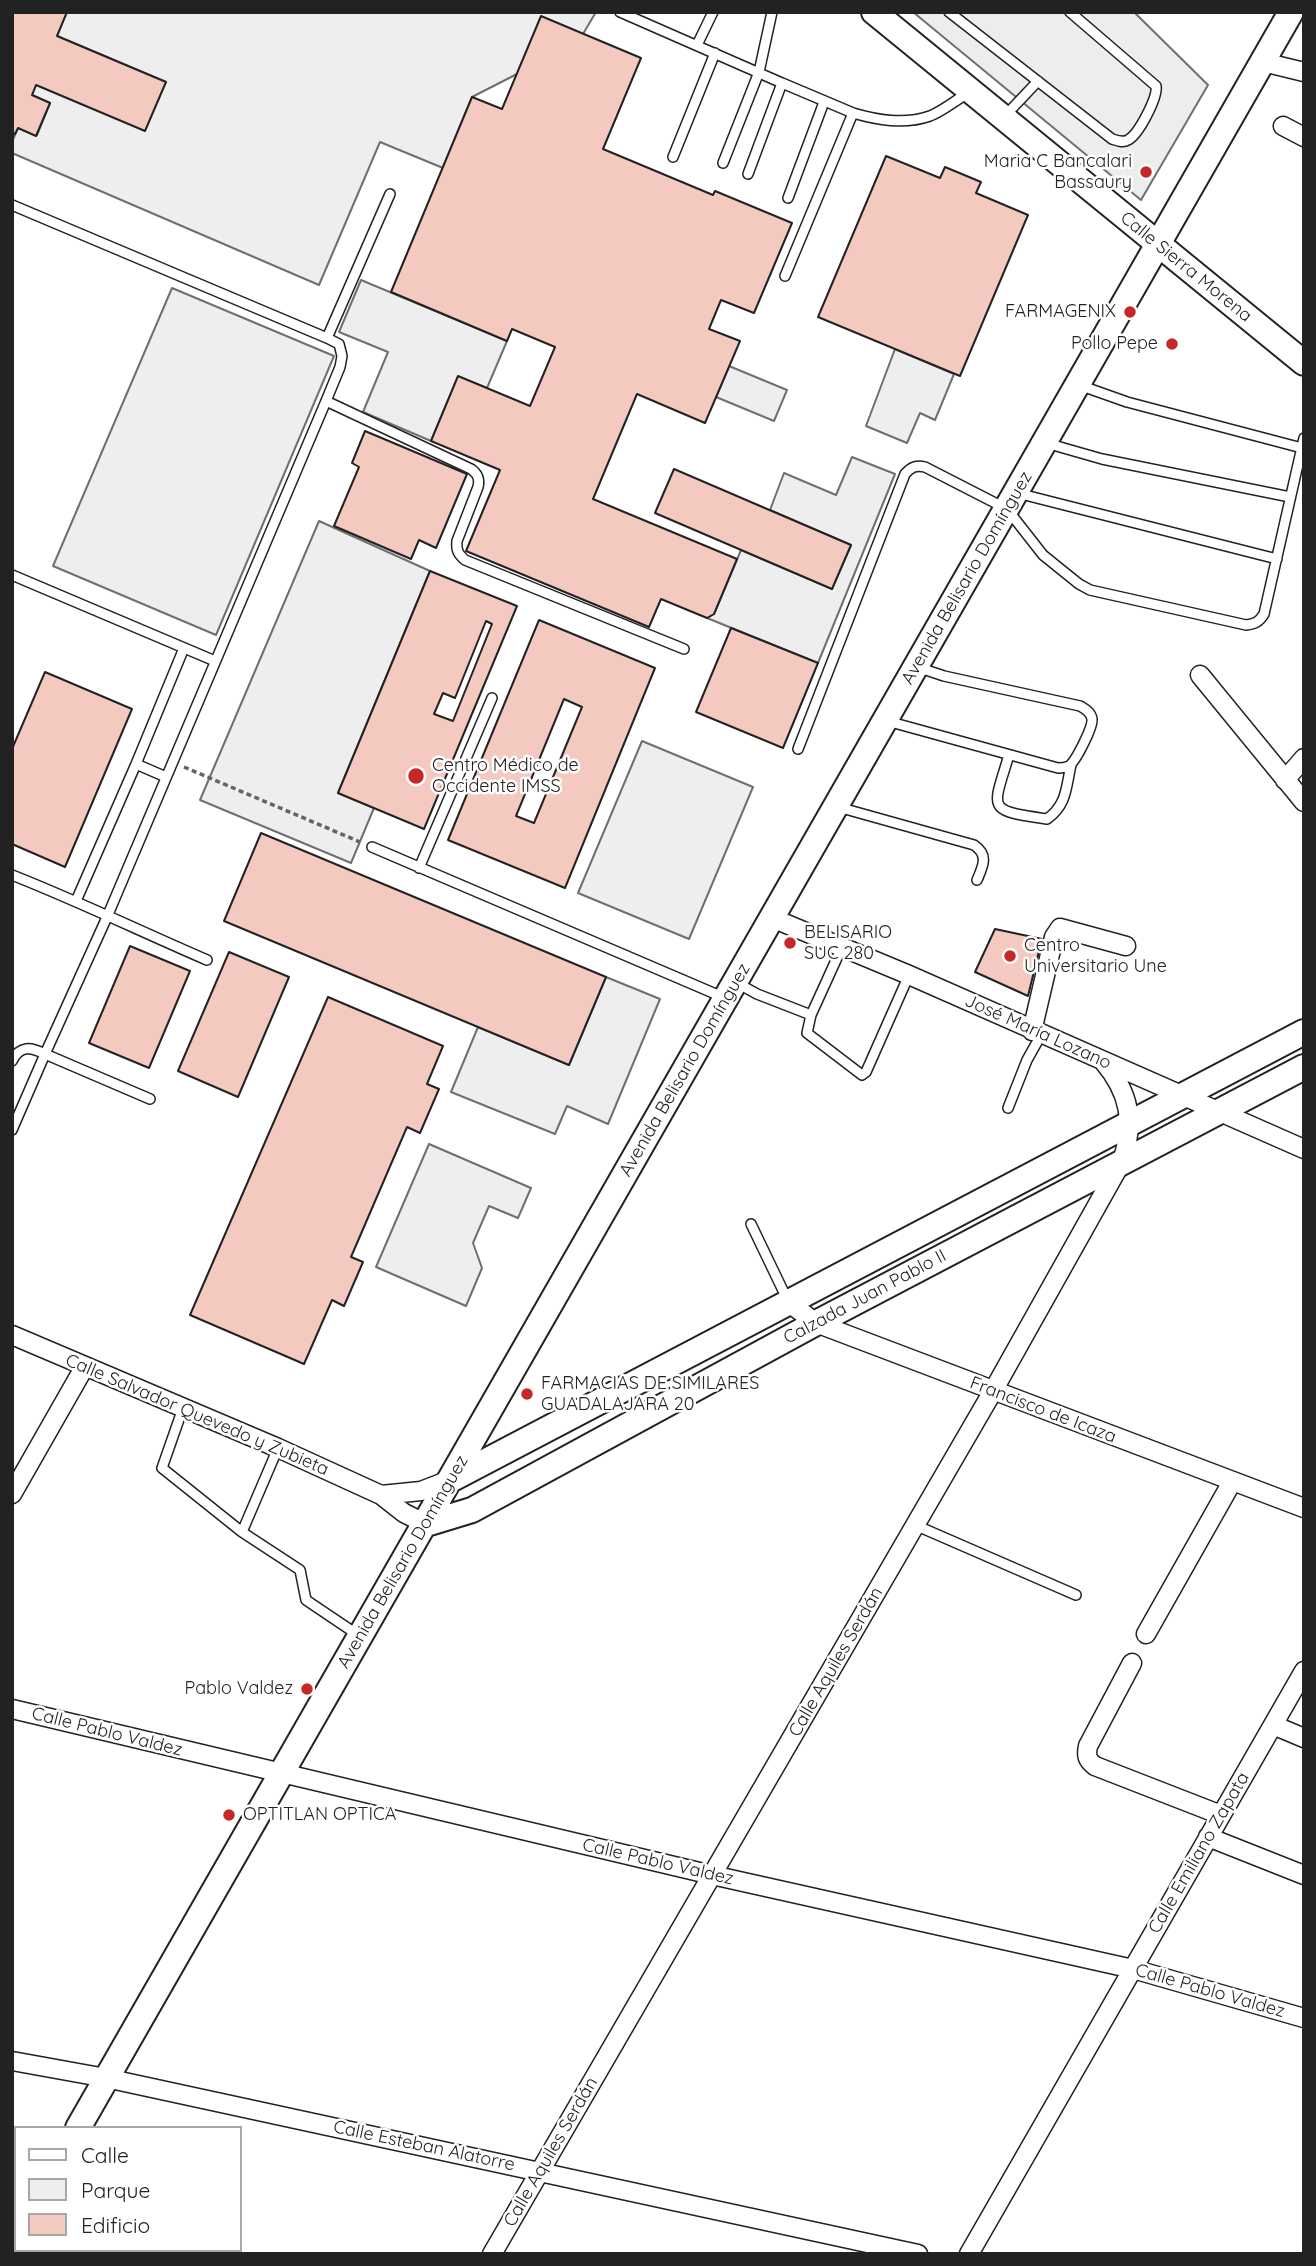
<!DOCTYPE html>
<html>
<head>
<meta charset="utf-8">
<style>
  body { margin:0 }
  #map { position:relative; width:1316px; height:2266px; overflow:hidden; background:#fff; font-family:Quicksand,sans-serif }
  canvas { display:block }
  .frame { position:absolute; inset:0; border:14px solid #222; pointer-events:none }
  .legend { position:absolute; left:14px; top:2126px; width:228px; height:126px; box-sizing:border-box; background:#fff; border:2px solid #a7a7a7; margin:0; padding:9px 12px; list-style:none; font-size:21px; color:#222 }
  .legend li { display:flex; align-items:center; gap:14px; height:35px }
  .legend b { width:35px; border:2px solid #a7a7a7 }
</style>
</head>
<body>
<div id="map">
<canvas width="1316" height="2266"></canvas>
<div class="frame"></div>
<ul class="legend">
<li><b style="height:9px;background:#fff"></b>Calle</li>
<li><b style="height:19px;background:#eee"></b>Parque</li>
<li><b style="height:19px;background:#f3c9c0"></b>Edificio</li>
</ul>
</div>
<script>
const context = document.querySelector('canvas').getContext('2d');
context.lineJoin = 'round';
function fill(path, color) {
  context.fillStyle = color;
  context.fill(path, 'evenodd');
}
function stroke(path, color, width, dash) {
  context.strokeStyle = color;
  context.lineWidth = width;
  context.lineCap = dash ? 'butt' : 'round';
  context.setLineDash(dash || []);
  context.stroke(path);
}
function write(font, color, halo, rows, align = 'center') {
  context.font = font + ' Quicksand,sans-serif';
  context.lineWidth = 5;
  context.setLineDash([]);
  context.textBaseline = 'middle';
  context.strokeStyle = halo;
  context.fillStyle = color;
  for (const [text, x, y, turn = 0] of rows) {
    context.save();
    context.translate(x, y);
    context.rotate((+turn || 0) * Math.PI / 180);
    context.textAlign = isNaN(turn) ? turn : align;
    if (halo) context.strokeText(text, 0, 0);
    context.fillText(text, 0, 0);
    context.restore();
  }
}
const green = new Path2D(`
  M66,12H596L583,34L517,74L472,97L443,168L380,142L319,285L12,153V142L18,128L37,135L50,103L32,95L36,85L166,82L57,36Z
  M361,280L507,341L487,388L458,377L431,441L363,412L388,352L339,332Z
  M172,288L334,356L216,635L53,566Z
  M895,349L954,374L935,420L920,413L907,443L866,426Z
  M729,366L787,390L774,421L716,397Z
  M852,457L895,474L818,663L707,618L714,614L741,550L832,589L851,545L770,510L784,473L836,495Z
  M319,521L430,571L338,793L374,808L351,863L200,800Z
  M642,741L753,787L689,939L578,893Z
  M606,977L660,999L608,1124L567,1106L555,1134L451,1092L478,1027L569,1065Z
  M429,1144L531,1188L518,1218L489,1206L473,1243L482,1268L466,1306L376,1267Z`);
fill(green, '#eee');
stroke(green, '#6f6f6f', 2);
const parking = new Path2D(`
  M913,12H1134L1208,85L1141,200Z`);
fill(parking, '#ededed');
stroke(parking, '#6f6f6f', 2);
const building = new Path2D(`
  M12,12H67L57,36L166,82L145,131L36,85L32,95L50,103L36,136L18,128L15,134L12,132Z
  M541,16L641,58L603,149L713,195L715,191L792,223L754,313L721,300L709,329L740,341L705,423L637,394L593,499L737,559L714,614L707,618L661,599L649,627L466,551L500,470L431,441L458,376L530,406L555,347L512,329L507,341L391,292L472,97L502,109Z
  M886,156L940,178L945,167L981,182L976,193L1028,215L960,376L818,317Z
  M365,431L467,474L436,548L419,540L411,559L334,526L359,467L352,463Z
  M674,469L851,545L832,589L655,513Z
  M430,571L517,606L424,829L338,793ZM486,621L492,624L453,721L434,714L443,693L455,698Z
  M539,620L655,668L565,888L448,840ZM564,699L582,707L534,823L516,816Z
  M731,628L818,663L783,748L696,712Z
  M45,672L132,709L65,867L12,844V749Z
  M261,833L606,977L569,1065L224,921Z
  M995,929L1042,939L1028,996L975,972Z
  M130,946L190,971L149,1068L89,1043Z
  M229,952L289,977L238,1097L178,1071Z
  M328,997L443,1046L427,1084L439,1089L420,1133L407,1127L351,1257L363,1262L344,1306L332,1300L304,1364L190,1315Z`);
fill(building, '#f3c9c0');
stroke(building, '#222', 2);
const lane = new Path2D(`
  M620,12L782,83
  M949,12L1112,139C1118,141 1123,143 1128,140C1139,134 1158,97 1156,86L1070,12
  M697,45L713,12
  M1004,117L1038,81
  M673,157L715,53
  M723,163L759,72L772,12
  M748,174L782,83L853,113
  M788,198L824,102
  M12,205L327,338L339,344L342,356L340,367L326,401L107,917L45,1054L150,1099
  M785,276L853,113C877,120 904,125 930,116C943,111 956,100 968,93
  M327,338L390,194
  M1079,385L1127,402L1302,448
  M326,401L471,469C478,474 480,479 478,487L457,541C456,550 458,554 465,560L684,649
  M1046,443L1102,459L1290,497
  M1017,493L1277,559
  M12,575L215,661
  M887,721L1058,768C1063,768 1065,768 1069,766C1076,761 1093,727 1092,719C1091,712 1085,709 1080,706L944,676L917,667
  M798,749L905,474C911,467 916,465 925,467L1007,509L1043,555L1079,584L1090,590L1246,625C1255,624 1259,622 1264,614L1304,438
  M1009,755C992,811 986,810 1047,819C1067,805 1066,787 1071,765
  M136,764L184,648
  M838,807L974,845C989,855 983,866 977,880
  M372,847L725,998
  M419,868L492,698
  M12,875C78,901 142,932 207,960
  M76,901L136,764L166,777
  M842,947L811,1015L807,1033L862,1075L866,1072L909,975
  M737,983L757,994L811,1015
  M12,1061C20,1045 31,1047 45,1054L12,1130
  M1008,1108L1027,1060L1041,1035
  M751,1224L788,1301
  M183,1408L162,1468L242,1532L278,1448
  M915,1525L1076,1595
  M242,1532L300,1570L306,1600L358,1635`);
const street = new Path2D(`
  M1263,62L1304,72
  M1283,126L1304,137
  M1200,675L1304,802
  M1285,780L1304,758
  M772,918L909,975L1304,1149
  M1032,1031L1054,937L1060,928L1126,946
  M788,1302L816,1323L1304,1508
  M12,1335L278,1448L381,1495L404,1513L426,1524
  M12,1494L85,1366
  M381,1495L421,1491L452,1479
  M1146,1634L1232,1482
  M1132,1663L1088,1746C1086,1756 1087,1760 1095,1766L1221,1815
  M12,1709L712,1875L1133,1969L1304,2018
  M1273,1725L1304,1738
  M1208,1837L1304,1875
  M12,2061L106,2078L918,2254
  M492,2254L993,1391L1122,1161C1135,1122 1130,1093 1103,1061
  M969,2254L1304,1671`);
const secondary = new Path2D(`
  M874,12L1304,363
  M452,1479L1304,1032
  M426,1524L472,1510L816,1323L1304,1067
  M78,2128L1291,12
  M12,2241L16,2235`);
stroke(lane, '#222', 12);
stroke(street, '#222', 21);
stroke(secondary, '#222', 28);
stroke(new Path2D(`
  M184,767L360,842`), '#646464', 3.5, [5, 3.5]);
stroke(lane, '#fff', 9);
stroke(street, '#fff', 18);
stroke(secondary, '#fff', 24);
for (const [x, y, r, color] of [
  [1146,172,7,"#c62828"],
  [1130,312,7,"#c62828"],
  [1172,344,7,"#c62828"],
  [416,776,9,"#c62828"],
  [790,943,7,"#c62828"],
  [1010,956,7,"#c62828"],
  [527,1394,7,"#c62828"],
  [307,1689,7,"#c62828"],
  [229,1815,7,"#c62828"]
]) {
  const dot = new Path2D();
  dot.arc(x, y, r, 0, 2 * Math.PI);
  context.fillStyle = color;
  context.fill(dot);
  stroke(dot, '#fff', 2.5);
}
write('18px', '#222', '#fff', [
  ["Maria C Bancalari",1132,162,"right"],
  ["Bassaury",1132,183,"right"],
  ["FARMAGENIX",1116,312,"right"],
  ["Pollo Pepe",1158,344,"right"],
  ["Centro Médico de",432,766],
  ["Occidente IMSS",432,787],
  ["BELISARIO",804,933],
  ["SUC 280",804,954],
  ["Centro",1024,946],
  ["Universitario Une",1024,967],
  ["FARMACIAS DE SIMILARES",541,1384],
  ["GUADALAJARA 20",541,1405],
  ["Pablo Valdez",293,1689,"right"],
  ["OPTITLAN OPTICA",243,1815]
], 'left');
write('18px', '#222', '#fff', [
  ["Calle Sierra Morena",1186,267,39],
  ["Avenida Belisario Domínguez",967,578,-60],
  ["José María Lozano",1038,1032,24],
  ["Avenida Belisario Domínguez",685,1070,-60],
  ["Calzada Juan Pablo II",865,1297,-28],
  ["Francisco de Icaza",1043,1410,21],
  ["Calle Salvador Quevedo y Zubieta",197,1415,23],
  ["Avenida Belisario Domínguez",403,1562,-60],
  ["Calle Aquiles Serdán",836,1662,-60],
  ["Calle Pablo Valdez",107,1732,14],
  ["Calle Emiliano Zapata",1199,1853,-60],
  ["Calle Pablo Valdez",658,1862,13],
  ["Calle Pablo Valdez",1210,1991,16],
  ["Calle Esteban Alatorre",424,2146,12],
  ["Calle Aquiles Serdán",551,2152,-60]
]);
</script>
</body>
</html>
